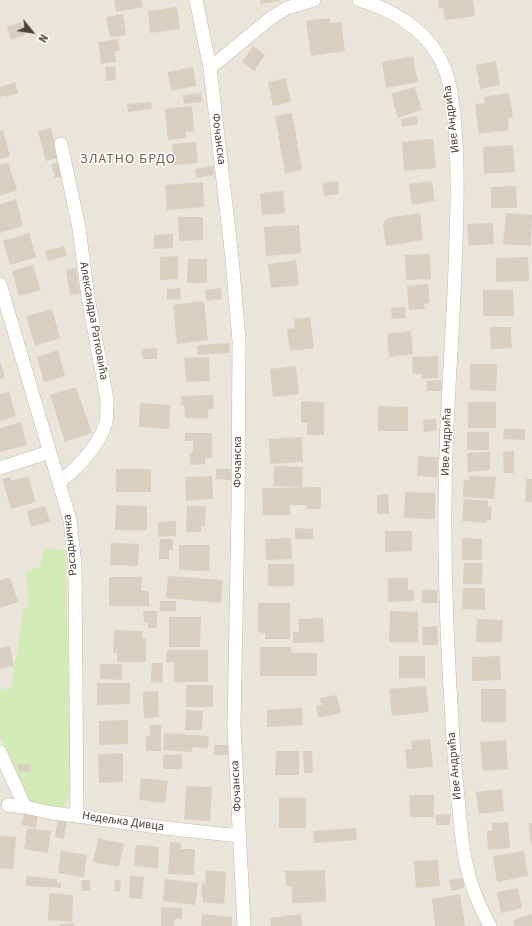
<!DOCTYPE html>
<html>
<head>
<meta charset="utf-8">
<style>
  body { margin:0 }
  #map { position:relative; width:532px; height:926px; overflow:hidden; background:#f6f3ec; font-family:"Source Sans 3",sans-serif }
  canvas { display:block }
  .north { position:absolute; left:12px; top:12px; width:40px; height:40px; -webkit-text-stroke:3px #fff; paint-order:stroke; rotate:120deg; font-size:11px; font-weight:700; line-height:16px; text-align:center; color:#4b4439 }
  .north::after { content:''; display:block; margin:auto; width:14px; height:18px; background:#4b4439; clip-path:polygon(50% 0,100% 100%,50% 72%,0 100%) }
</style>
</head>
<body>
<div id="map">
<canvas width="532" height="926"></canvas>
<div class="north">N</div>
</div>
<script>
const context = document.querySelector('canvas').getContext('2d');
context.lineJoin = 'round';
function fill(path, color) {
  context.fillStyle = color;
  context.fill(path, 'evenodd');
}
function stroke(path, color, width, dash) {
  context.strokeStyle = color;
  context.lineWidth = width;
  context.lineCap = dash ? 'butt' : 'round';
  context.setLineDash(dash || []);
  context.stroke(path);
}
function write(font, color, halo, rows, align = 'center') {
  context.font = font + ' "Source Sans 3",sans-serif';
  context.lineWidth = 3;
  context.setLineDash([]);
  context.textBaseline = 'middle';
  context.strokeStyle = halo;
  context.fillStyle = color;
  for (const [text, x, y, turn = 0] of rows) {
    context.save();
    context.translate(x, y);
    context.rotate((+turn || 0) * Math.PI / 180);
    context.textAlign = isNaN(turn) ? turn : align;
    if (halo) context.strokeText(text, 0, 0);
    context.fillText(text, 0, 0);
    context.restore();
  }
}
fill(new Path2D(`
  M0,0H532V926H0Z`), '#eae5da');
fill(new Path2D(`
  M44,548L65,550L71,795L62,807L37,806L30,802L0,736V690L11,687L24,608L29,606L26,572L40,567Z`), '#d2eab5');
fill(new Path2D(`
  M114,0H141L143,7L116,12Z
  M260,0H280V1L261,4Z
  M438,0H473L475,16L445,20L443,8L439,9Z
  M177,7L180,29L150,33L148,11Z
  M123,14L126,35L110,37L106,17Z
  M329,18L330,23L341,22L345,51L311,56L306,21Z
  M21,22L25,35L11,40L7,27Z
  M118,39L120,51H115L116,62L101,64L98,42Z
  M253,46L265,55L254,71L242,62Z
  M413,56L418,82L386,88L382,62Z
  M496,61L500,85L480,89L476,65Z
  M115,66L116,80L106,81L105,67Z
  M193,67L196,86L171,91L168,72Z
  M286,78L291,102L273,106L268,82Z
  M15,82L18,93L7,97L6,95L0,97V87Z
  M415,87L422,110L398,118L391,94Z
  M201,93L202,102L184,104L183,95Z
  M509,93L513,117L508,118L509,130L479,134L475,104L485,103L484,97Z
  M151,102L152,109L128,112L127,104Z
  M192,106L194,131L186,132V138L168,140L165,109Z
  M292,113L302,170L285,173L275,116Z
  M417,116L418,124L402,127L401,119Z
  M51,128L58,158L46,161L38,131Z
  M3,130L10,156L0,159V131Z
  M433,139L436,168L404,171L402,142Z
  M196,142L198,163L174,165L172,144Z
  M513,145L515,172L484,174L483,147Z
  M8,162L17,190L0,196V165Z
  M58,162L61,176L55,178L51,164Z
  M213,166L214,175L196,178L195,169Z
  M338,181L339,194L324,196L322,183Z
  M432,181L435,201L412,205L409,184Z
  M203,182L204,207L167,210L165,185Z
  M516,186L517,208H491V187Z
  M283,191L285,213L262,215L260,193Z
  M16,199L23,226L0,233V204Z
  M420,213L423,240L386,246L383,224L387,218Z
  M506,213L532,215L531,246L503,244Z
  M178,217H203V240L179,241Z
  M493,223L494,244L469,246L467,224Z
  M299,225L301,253L266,256L264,227Z
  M29,233L36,257L10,265L3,241Z
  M173,234V248L154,249V235Z
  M64,246L67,256L48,261L45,251Z
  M430,254L431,279L406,280L405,255Z
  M178,256V279L160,280V257Z
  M528,257L529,281L496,282V258Z
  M188,259H207V283H187Z
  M296,260L299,285L271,288L268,264Z
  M33,265L41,290L19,296L12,271Z
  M76,268L80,294L70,295L66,270Z
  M428,284L430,303L424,304L425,309L409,310L407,286Z
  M180,288L181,299L167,300V289Z
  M221,288L222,299L206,301L205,290Z
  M483,290H513L514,316H483Z
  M204,301L208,340L177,344L173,305Z
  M405,307L406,318L392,319L391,308Z
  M52,309L60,338L35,346L26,316Z
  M310,317L314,348L290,351L287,329L295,328L294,319Z
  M490,327H511L512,348L491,349Z
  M411,331L413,354L389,357L387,334Z
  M229,343L230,353L198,355L197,345Z
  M157,348V359H143L142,349Z
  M58,350L65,376L44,382L37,357Z
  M438,356V378L422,379V374H413L412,357Z
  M209,357L210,381L186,382L184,358Z
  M0,361L5,378L0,379Z
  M470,364H497L496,391L470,390Z
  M296,366L299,394L273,397L270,369Z
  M441,380L442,391H427L426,381Z
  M76,387L92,433L65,442L50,395Z
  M9,391L16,416L0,421V394Z
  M213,395L214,409H208V418H185L184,405H181V396Z
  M301,401L324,402V435H307V423H301Z
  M468,402H496V428H468Z
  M140,403L170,405L169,429L139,427Z
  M378,406L408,407V431H378Z
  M436,419L437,430L424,432L423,420Z
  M21,422L27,445L0,452V428Z
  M504,429H525V440L503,439Z
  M467,432H489V450H467Z
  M185,433H212V458H205V464L190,465V453H193V441H185Z
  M302,437L303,462L270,464L269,439Z
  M514,451V473H504L503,452Z
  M490,452V470L468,472L467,453Z
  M418,456L438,457L437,477L417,476Z
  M274,466L303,467L302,487L273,486Z
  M116,469H151V492H116Z
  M216,469H231V480L216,479Z
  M28,476L36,502L11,509L2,479L10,477L11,481Z
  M212,476L213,499L186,501L185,477Z
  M469,476L496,477L494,499L463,497L464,480H469Z
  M526,479H532V502H525Z
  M321,487V509H307L306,505H290V515H263L262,488Z
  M405,492L435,493V519L404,518Z
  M388,494L389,514H377V495Z
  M464,499L488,501V506L492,507L491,520H487V523L462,521Z
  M116,505L147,506V530H115Z
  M45,506L50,521L31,527L27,511Z
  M187,506H206L205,526H201V532H186Z
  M176,521V536L158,537V522Z
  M295,528L313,529V539H295Z
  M385,531H412V551L385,552Z
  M291,538L292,559L266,560L265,539Z
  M462,538L482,539V560H462Z
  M160,539H173V550H169V559H159Z
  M111,543L139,544L138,566L110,565Z
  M179,545H210L209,571L179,570Z
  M464,563H483L482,584H463Z
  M268,564H294V586H268Z
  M168,576L223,580L221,603L166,598Z
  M10,577L18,602L0,608V580Z
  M109,577H142L141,591H149V606H109Z
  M388,578H408V590H414V601L388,602Z
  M463,588H485V610L462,609Z
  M422,590H437L438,603H422Z
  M160,601H176V611H160Z
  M258,603H290V639H265V633L258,632Z
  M143,611H157V628H148V622H144Z
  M390,611L418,612V642H389Z
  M169,617H201L200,647H169Z
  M323,618L324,642L293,643V632H299L298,619Z
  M477,619L503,620L502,642H476Z
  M437,626L438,645H423L422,627Z
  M114,630L143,631L142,638H146V662H117V653H113Z
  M10,646L14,666L0,669V648Z
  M260,647H291V653H317V676H260Z
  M167,650H208V682H174V662H166Z
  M399,656H425V678H399Z
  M500,656L501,680L472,681V657Z
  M152,663H163L162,683L151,682Z
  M100,664H122V680L100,679Z
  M97,683H130V704L97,705Z
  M186,685H213V707H186Z
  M426,686L429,712L392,716L389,689Z
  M481,689H506V722H481Z
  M158,691L159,717L144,718L143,692Z
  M337,695L341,713L318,718L316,706L322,705L320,698Z
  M302,708L303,725L267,727V710Z
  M186,710L203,711L202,730H185Z
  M128,720V744L99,745V721Z
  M150,725H161V751H146V736H150Z
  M164,733L209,736L208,748L193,747L192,752L163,750Z
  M430,739L433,767L407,769L405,749H412L411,741Z
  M506,740L508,769L483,771L480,742Z
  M214,745H228V755H214Z
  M276,751H299V775H275Z
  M303,751H312L313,773H304Z
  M123,753V782L99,783L98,754Z
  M182,754V769H163V755Z
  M18,764H31V772L18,771Z
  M141,778L168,781L165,803L139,800Z
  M186,786L212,787L210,821L184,819Z
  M502,789L504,811L479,814L476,792Z
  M409,795H434V817H410Z
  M279,798H306V828H279Z
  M24,812L38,814L36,828L22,825Z
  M450,814V825H436V815Z
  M58,820L67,822L64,839L55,837Z
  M508,822L510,848L488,850L487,831H492V823Z
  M529,823H532V844H531Z
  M27,828L51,831L48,853L24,849Z
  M356,828L357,840L314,843L313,831Z
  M0,836L16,837L13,869L0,868Z
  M98,838L124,844L119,867L93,862Z
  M170,842L181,843V849H195L194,875L168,874Z
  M136,845L159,847L158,868L134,866Z
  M61,851L87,855L84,877L58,873Z
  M524,851L528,876L497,882L493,856Z
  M438,860L440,886L416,888L414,861Z
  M206,870L226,872L224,904L203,902V895H201L202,883L205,884Z
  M325,870L326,902L292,903V886H286L285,871Z
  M26,876L57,879V882L61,883V888L26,886Z
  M130,876L144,877L142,899L129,898Z
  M463,878L464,888L451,891L449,880Z
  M165,879L198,883L195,905L163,901Z
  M81,880H90V891H82Z
  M115,880H121L120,891H114Z
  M518,888L522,908L501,913L497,892Z
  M49,893L73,895L72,922L48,920Z
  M460,894L465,926H435L432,899Z
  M161,907L182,908V919H175L174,926H161Z
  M202,914L232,917V926H201Z
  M301,914L302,926H271L270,918Z
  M532,914V926H515L513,920Z
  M74,923V926H60L59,924Z`), '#d8cfc1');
const street = new Path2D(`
  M196,0L210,68L232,258L239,341L238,510L234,726L244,926
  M359,0C392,9 428,31 442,63C450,79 452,98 454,116C459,167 457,217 455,268C453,329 448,389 446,450C443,540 446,630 452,720C453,749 456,779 459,808C461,829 462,851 468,871C472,890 481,909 490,926
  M210,68L272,17L287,8L314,0
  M0,284L70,520L75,565L77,816
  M0,468L49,452
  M60,482C77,468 101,444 106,422C107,415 107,407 107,400L88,297L79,228L61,144
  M0,752L25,807
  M8,805L25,807L52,813L77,816L165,828L240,836`);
stroke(street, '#c2bbae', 14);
stroke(street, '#fff', 13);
write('12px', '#4b4439', '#fff', [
  ["Иве Андрића",452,119,-97],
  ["Фочанска",218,139,83],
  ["Александра Ратковића",93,321,80],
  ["Иве Андрића",447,442,-88],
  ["Фочанска",238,462,-90],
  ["Расадничка",71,545,-96],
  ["Иве Андрића",455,766,-95],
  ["Фочанска",237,786,-93],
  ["Недељка Дивца",123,822,8]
]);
context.letterSpacing = '1px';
write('14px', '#6e6250', '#fff', [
  ["ЗЛАТНО БРДО",128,160]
]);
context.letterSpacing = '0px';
</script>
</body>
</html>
